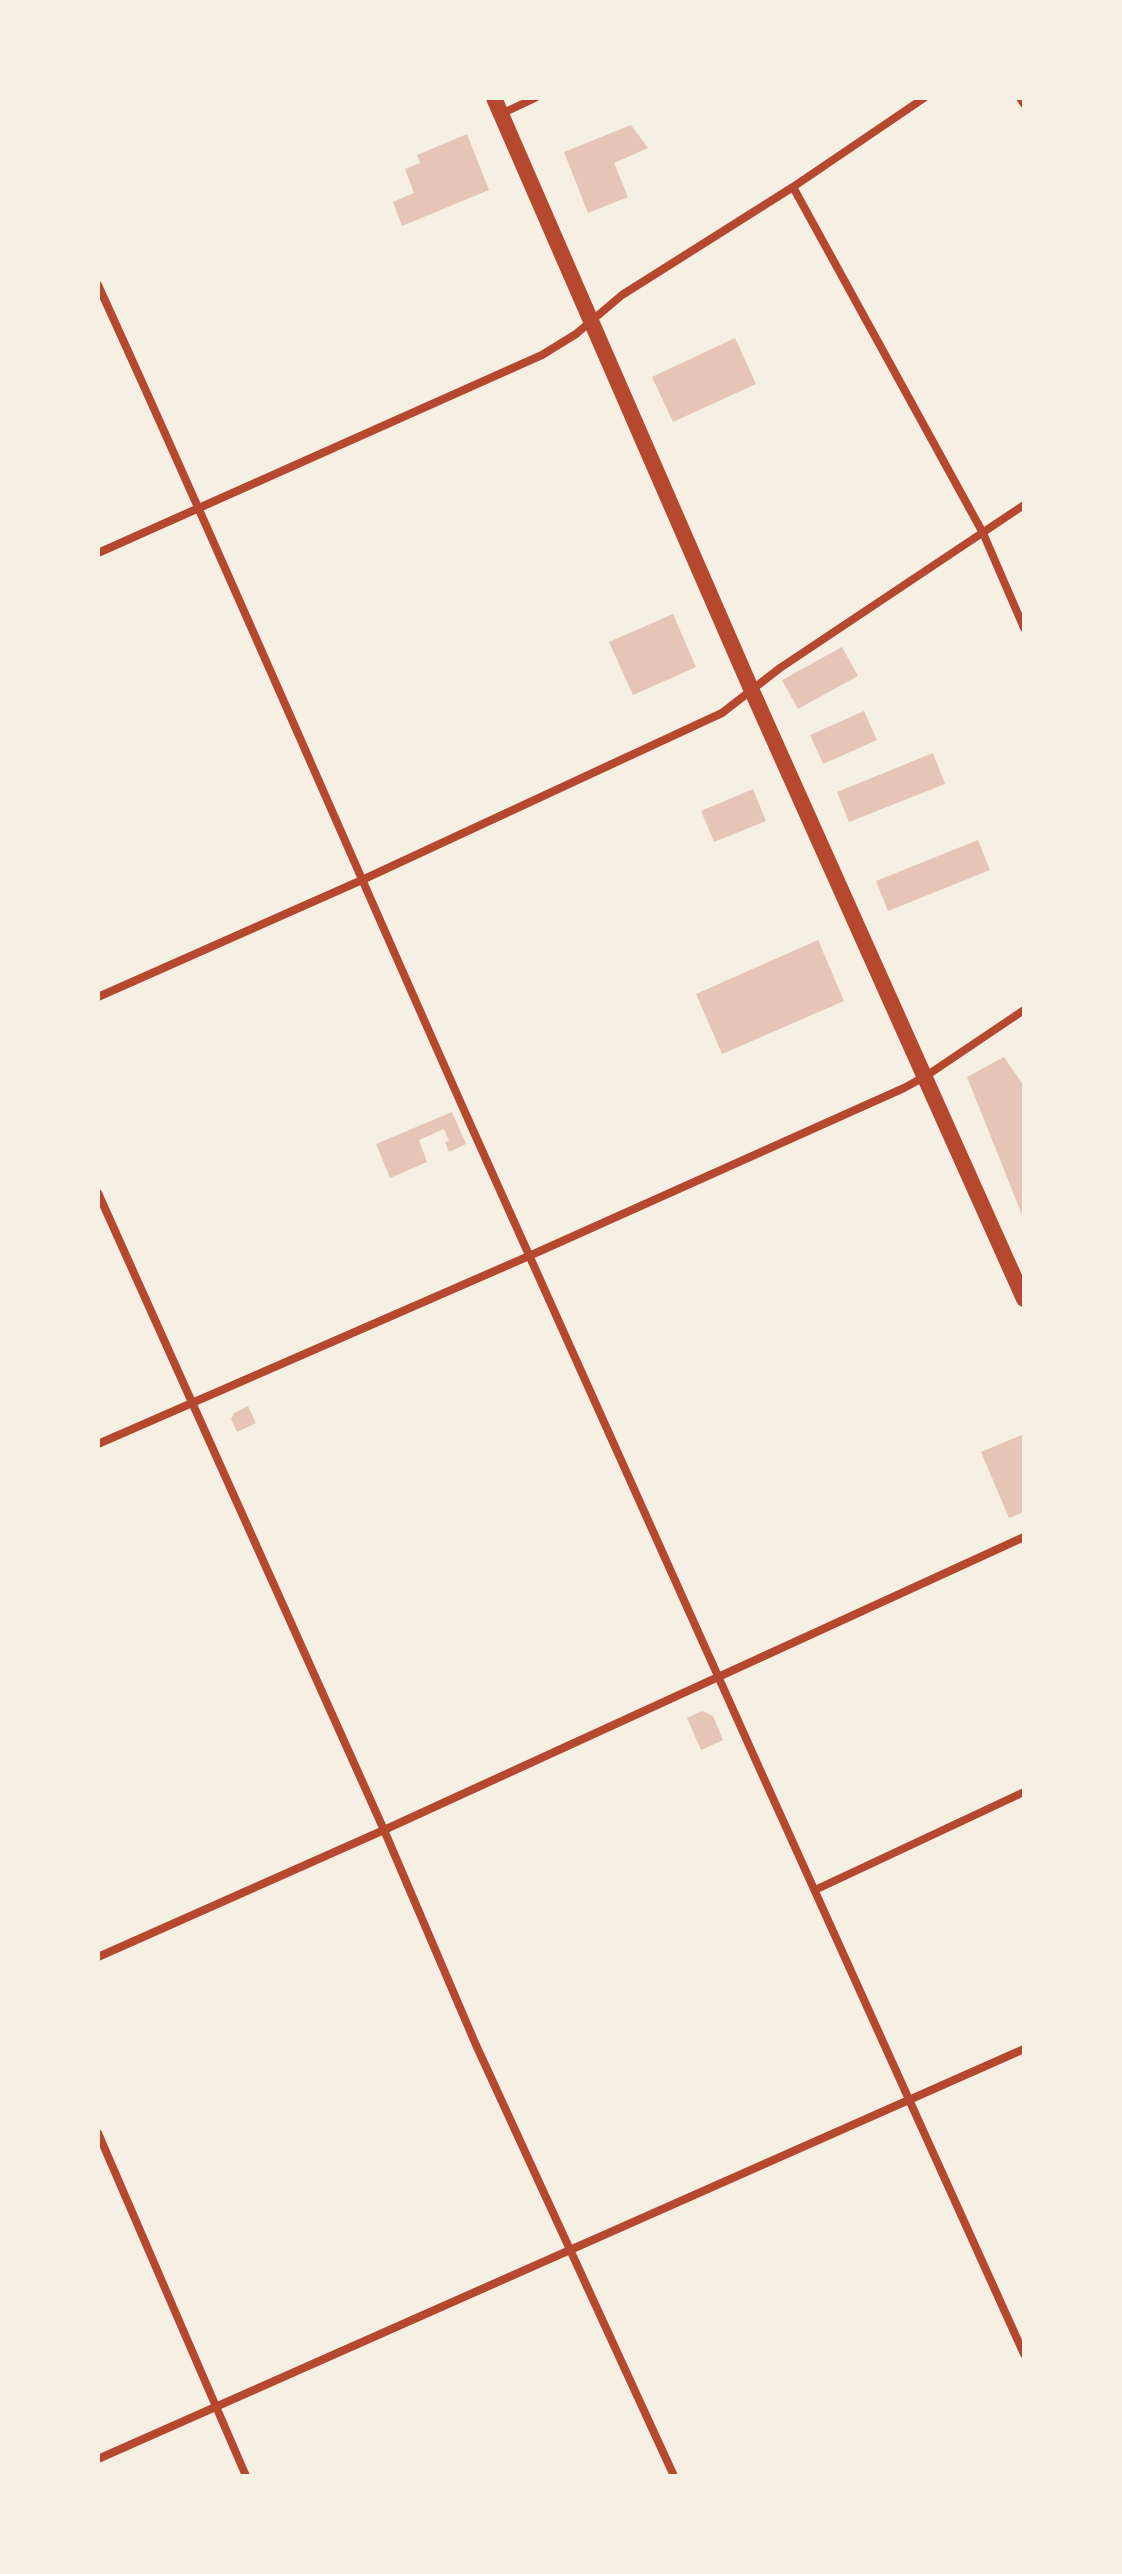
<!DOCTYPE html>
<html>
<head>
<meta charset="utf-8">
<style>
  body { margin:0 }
  #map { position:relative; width:1122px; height:2574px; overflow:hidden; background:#f6efe4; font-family:Signika,sans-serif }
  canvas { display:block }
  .frame { position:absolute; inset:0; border:100px solid #f6efe4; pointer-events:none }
</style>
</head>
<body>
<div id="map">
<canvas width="1122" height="2574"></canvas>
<div class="frame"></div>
</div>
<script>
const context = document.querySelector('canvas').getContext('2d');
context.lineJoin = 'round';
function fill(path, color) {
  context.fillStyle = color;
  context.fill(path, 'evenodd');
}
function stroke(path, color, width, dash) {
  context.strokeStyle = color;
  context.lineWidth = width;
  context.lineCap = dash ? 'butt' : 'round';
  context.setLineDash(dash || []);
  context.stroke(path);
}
fill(new Path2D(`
  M631,125L648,148L614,163L628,197L588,213L564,152Z
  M467,134L489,190L402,226L393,202L414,193L405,169L420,163L417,155Z
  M735,338L756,384L673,422L652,377Z
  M673,614L696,667L633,695L609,642Z
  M842,647L858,676L798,709L782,680Z
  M864,711L877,740L823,764L810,735Z
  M933,753L945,784L849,822L837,792Z
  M753,789L766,821L714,842L701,811Z
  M978,840L990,870L888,911L876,881Z
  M818,940L844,1001L722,1054L696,994Z
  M1004,1057L1024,1086V1220L967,1077Z
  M452,1112L466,1144L449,1152L445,1142L449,1141L444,1129L419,1140L427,1162L390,1178L376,1144Z
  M248,1406L256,1423L237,1432L231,1419L234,1413Z
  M1024,1434V1512L1009,1518L981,1452Z
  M702,1711L713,1716L723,1740L701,1750L687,1718Z`), '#e6c5b7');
stroke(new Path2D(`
  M1020,98L1024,104
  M501,114L535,98
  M793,187L983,533L1024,628
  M98,285C226,565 347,848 472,1128C654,1538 840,1945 1024,2354
  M98,553L542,355L576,334L622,295L793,187L924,98
  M98,997L362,880L722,713L780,668L1024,505
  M98,1193L384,1830L476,2045L674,2476
  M98,1444L529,1256L904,1088L926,1076L1024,1010
  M815,1890L1024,1792
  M98,1957L384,1830L1024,1537
  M98,2133L246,2476
  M98,2459L1024,2049`), '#b5482f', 8);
stroke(new Path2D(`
  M494,98L752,691L1024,1299`), '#b5482f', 16);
</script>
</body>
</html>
